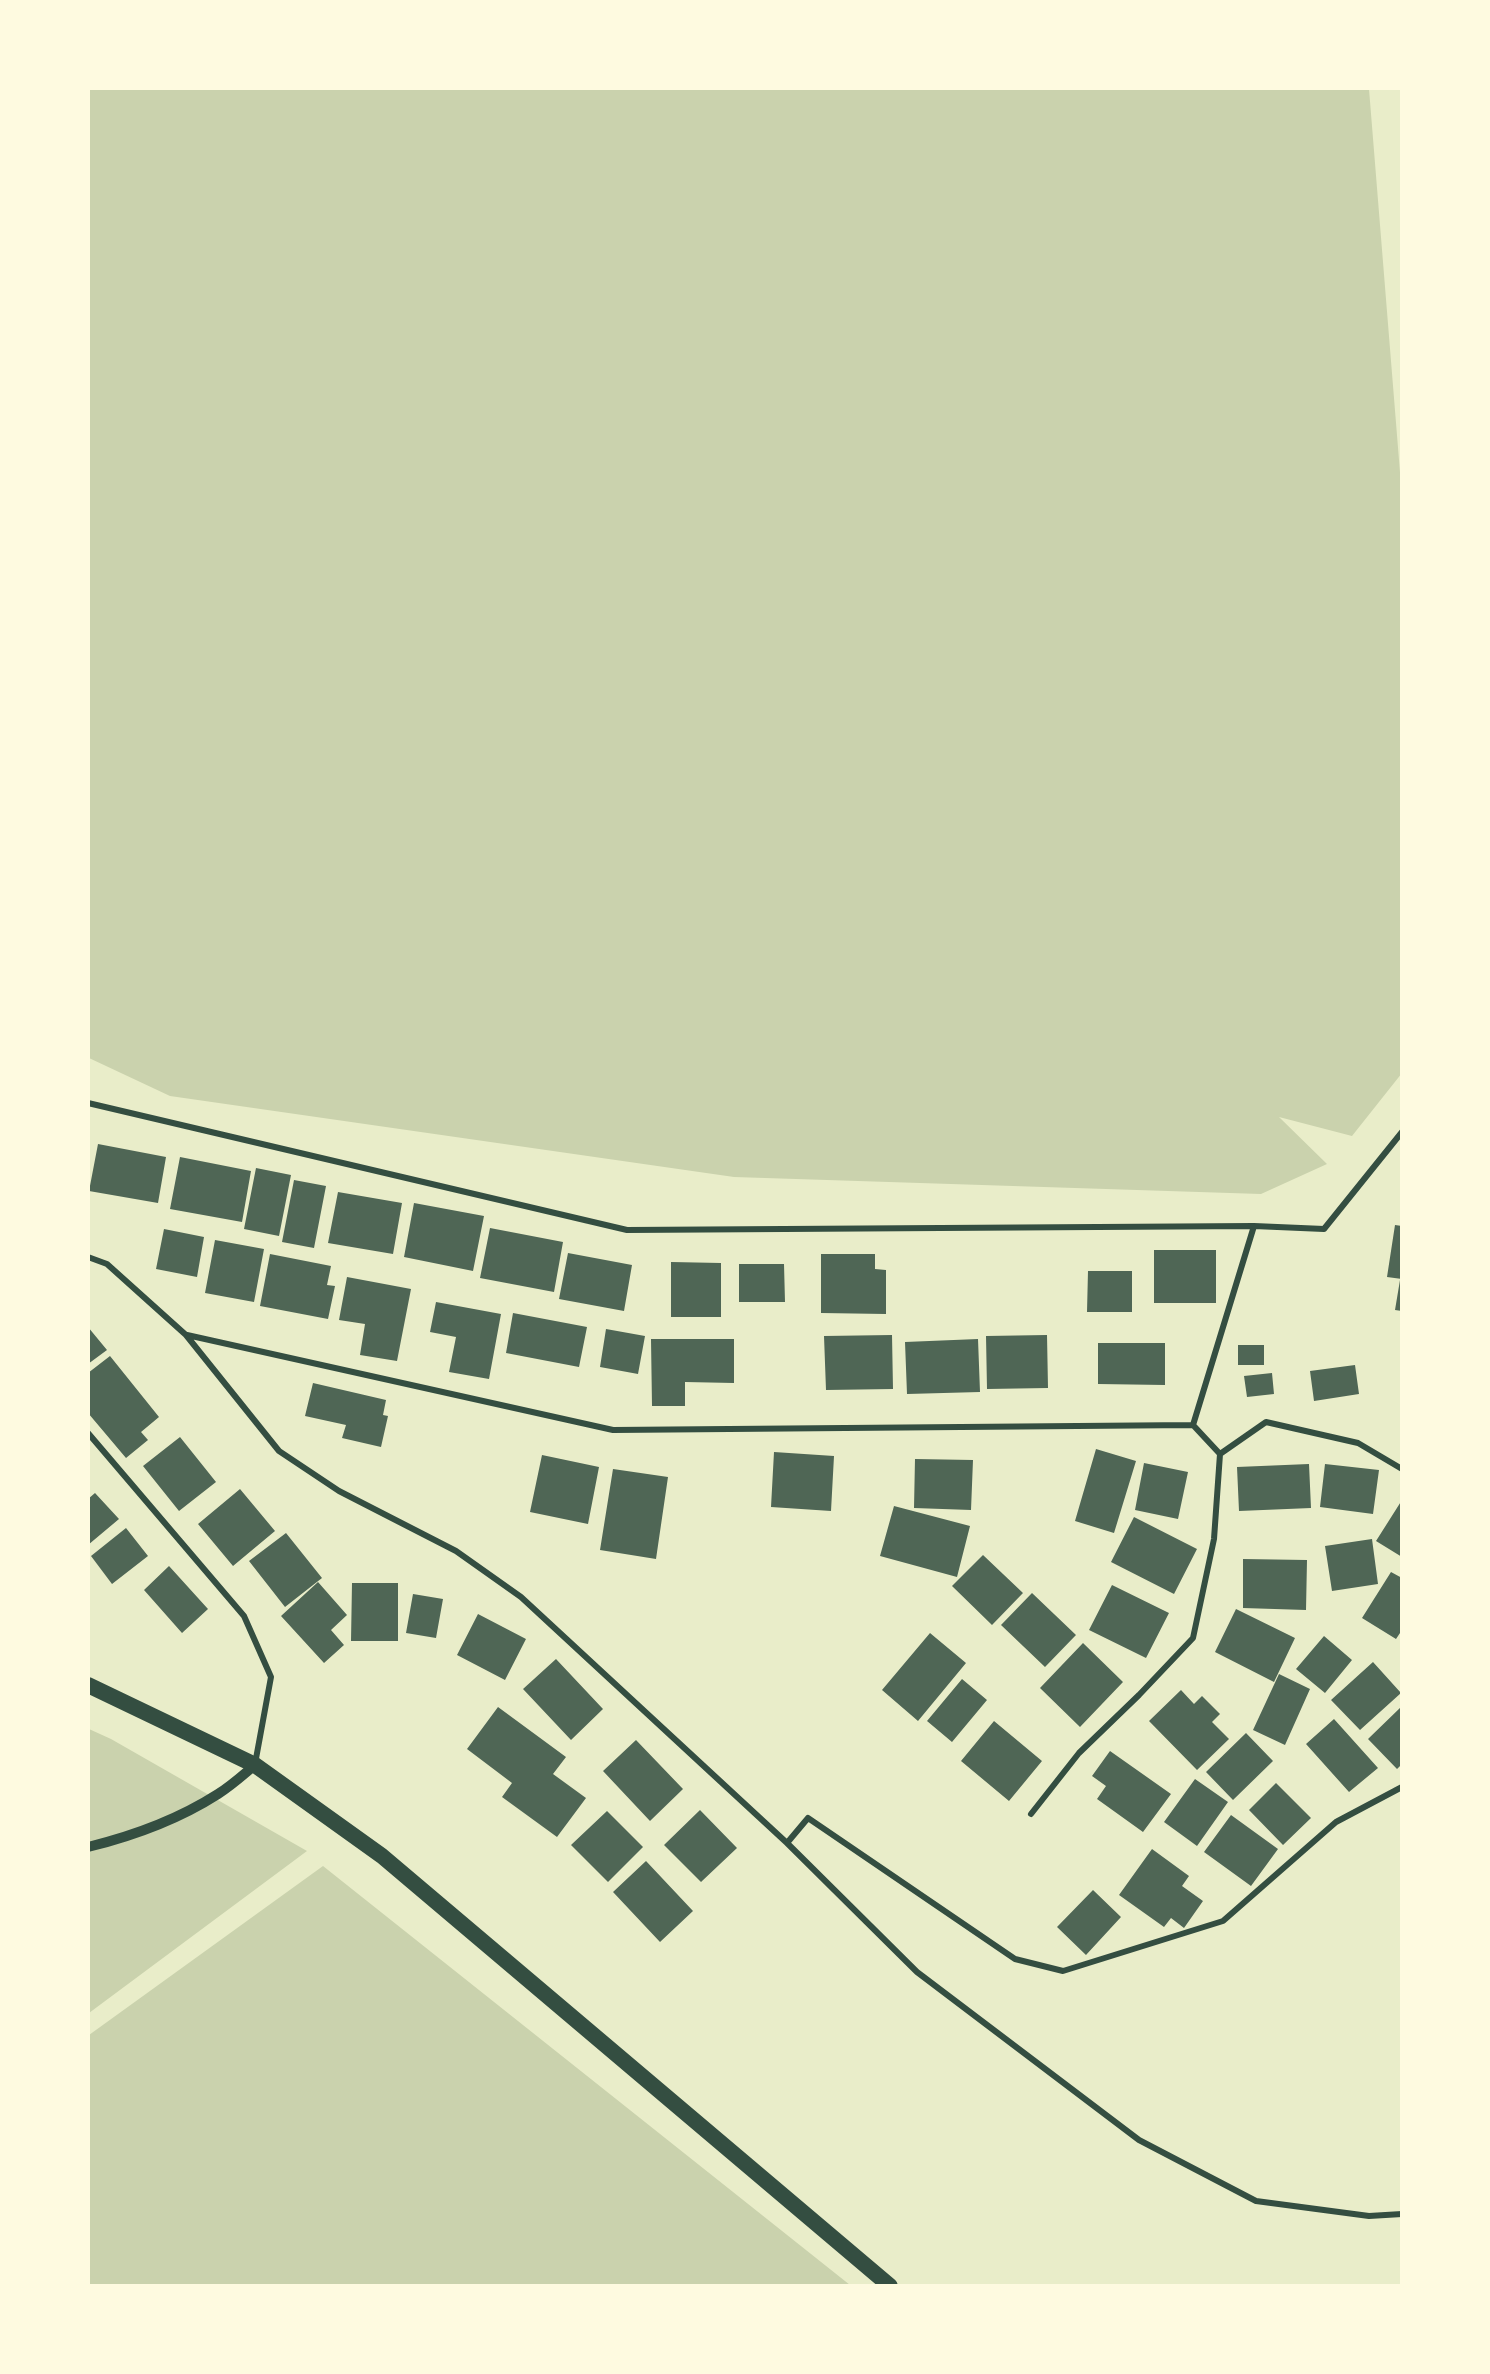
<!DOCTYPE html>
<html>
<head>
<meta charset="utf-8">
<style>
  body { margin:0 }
  #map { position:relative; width:1490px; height:2374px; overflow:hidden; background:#e9edc9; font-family:Rubik,sans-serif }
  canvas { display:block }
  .frame { position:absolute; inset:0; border:90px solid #fefae0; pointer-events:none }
</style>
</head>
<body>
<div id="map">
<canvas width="1490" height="2374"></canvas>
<div class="frame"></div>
</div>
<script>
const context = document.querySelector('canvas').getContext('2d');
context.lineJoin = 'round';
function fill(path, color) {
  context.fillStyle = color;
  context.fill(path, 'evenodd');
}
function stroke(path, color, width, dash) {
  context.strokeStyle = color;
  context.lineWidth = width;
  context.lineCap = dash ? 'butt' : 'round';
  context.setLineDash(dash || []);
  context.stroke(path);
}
fill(new Path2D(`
  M88,89H1369L1402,497V1073L1352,1136L1279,1117L1327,1164L1261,1194L734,1177L170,1096L89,1058Z
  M89,1729L111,1739L307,1851L89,2013Z
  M323,1866L850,2285H89V2035Z`), '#cad2ad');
fill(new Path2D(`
  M98,1144L166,1157L158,1203L89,1191Z
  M180,1157L251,1171L242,1222L170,1209Z
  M256,1168L291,1175L279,1236L244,1229Z
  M294,1180L326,1186L314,1248L282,1242Z
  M338,1192L402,1203L393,1254L328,1243Z
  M414,1203L484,1216L473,1271L404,1257Z
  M1395,1225L1402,1226V1279L1387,1277Z
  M490,1228L563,1242L554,1292L480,1278Z
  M164,1229L204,1237L197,1277L156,1269Z
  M215,1240L264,1249L254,1302L205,1293Z
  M1154,1250H1216V1303H1154Z
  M568,1253L632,1265L624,1311L559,1299Z
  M270,1254L331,1266L327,1285L335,1286L328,1319L260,1306Z
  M821,1254H875V1269L886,1270V1314L821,1313Z
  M671,1262L721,1263V1317H671Z
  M739,1264H784L785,1302H739Z
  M1088,1271H1132V1312H1087Z
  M347,1277L411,1289L397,1361L360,1355L365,1324L339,1320Z
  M1400,1280H1402V1311L1395,1310Z
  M436,1302L501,1314L489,1379L449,1372L456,1337L430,1332Z
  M513,1313L587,1327L579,1367L506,1353Z
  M88,1327L107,1350L88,1364Z
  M606,1329L645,1336L638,1374L600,1367Z
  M892,1335L893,1389L826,1390L824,1336Z
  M1047,1335L1048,1388L987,1389L986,1336Z
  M651,1339H734V1383L685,1382V1406H652Z
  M978,1339L980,1392L907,1394L905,1342Z
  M1098,1343H1165V1385L1098,1384Z
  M1238,1345H1264V1365H1238Z
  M110,1356L159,1417L141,1432L148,1440L126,1458L88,1413V1373Z
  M1355,1365L1359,1394L1314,1401L1310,1371Z
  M1272,1373L1274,1394L1247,1397L1244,1376Z
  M313,1383L386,1400L383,1415L388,1416L381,1447L342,1438L346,1425L305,1416Z
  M180,1437L216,1482L179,1511L143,1466Z
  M1096,1449L1136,1461L1114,1533L1075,1521Z
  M774,1452L834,1456L831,1511L771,1507Z
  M542,1455L599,1467L588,1524L530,1512Z
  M915,1459L973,1460L971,1510L914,1508Z
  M1144,1463L1188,1472L1178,1519L1135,1510Z
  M1309,1464L1311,1508L1239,1511L1237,1467Z
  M1325,1464L1379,1470L1373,1514L1320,1507Z
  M613,1469L668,1477L656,1559L600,1550Z
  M240,1489L275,1531L233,1566L198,1524Z
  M95,1493L119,1519L88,1545V1499Z
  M1402,1500V1557L1376,1541Z
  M894,1506L970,1526L957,1577L880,1556Z
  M1134,1517L1197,1549L1174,1594L1111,1562Z
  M126,1528L148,1556L112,1584L91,1556Z
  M286,1533L322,1578L285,1607L249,1561Z
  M1372,1539L1378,1584L1332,1591L1325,1546Z
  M983,1555L1023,1593L992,1625L952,1586Z
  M1243,1559L1307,1560L1306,1610L1243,1608Z
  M169,1566L208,1609L182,1633L144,1590Z
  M1391,1572L1402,1578V1630L1396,1639L1362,1618Z
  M318,1582L347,1615L331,1630L344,1645L324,1663L281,1616Z
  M352,1583H398V1641H351Z
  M1112,1585L1169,1613L1146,1658L1089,1630Z
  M1032,1593L1076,1635L1045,1667L1001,1625Z
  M413,1594L443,1599L436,1638L406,1633Z
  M1236,1609L1295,1638L1274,1682L1215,1652Z
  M478,1614L526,1639L505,1680L457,1655Z
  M930,1633L966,1663L918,1721L882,1690Z
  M1324,1636L1352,1660L1325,1693L1296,1669Z
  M1083,1643L1123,1682L1080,1727L1040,1688Z
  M556,1659L603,1709L571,1740L523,1689Z
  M1373,1662L1401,1693L1360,1730L1331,1700Z
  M1279,1674L1310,1689L1285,1745L1253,1730Z
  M962,1679L987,1700L952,1742L927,1721Z
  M1181,1690L1194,1704L1202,1696L1220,1714L1212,1722L1229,1739L1197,1770L1149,1721Z
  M1402,1706V1764L1397,1769L1368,1739Z
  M498,1707L566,1757L553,1774L586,1798L557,1837L502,1797L512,1783L467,1749Z
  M1334,1719L1378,1768L1349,1792L1306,1744Z
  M994,1721L1042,1761L1009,1801L961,1761Z
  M1246,1733L1273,1761L1233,1800L1206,1772Z
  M636,1740L683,1789L650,1821L603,1771Z
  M1110,1751L1171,1794L1143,1832L1097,1799L1106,1786L1092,1776Z
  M1195,1779L1228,1802L1197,1846L1164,1822Z
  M1276,1783L1311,1818L1283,1845L1249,1810Z
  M700,1810L737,1848L701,1882L664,1845Z
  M607,1811L643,1847L608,1882L571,1845Z
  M1231,1815L1278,1849L1251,1886L1204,1852Z
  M1152,1849L1189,1876L1182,1886L1203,1901L1184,1928L1171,1918L1164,1927L1119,1895Z
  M646,1861L693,1911L660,1942L613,1892Z
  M1093,1890L1121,1917L1086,1955L1057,1927Z`), '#4f6655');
stroke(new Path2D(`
  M88,1103L627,1230L1254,1226L1324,1229L1402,1132
  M88,1257L107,1264L186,1335L279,1451L339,1491L456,1551L521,1597L787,1843L917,1972L1139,2140L1256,2201L1369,2216L1402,2214
  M187,1335L613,1430L1193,1425
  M88,1433L244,1616L271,1677L255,1764
  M1220,1454L1266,1422L1358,1443L1402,1469
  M1031,1814L1079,1753L1139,1695L1193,1638L1214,1539L1220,1454L1193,1425L1254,1226
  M787,1843L808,1818L1015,1959L1063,1971L1223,1921L1336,1822L1402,1787`), '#344e41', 6);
stroke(new Path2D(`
  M88,1847C133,1836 179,1819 218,1794C231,1786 243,1775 255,1765`), '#344e41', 10);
stroke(new Path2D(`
  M88,1685L255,1765L382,1856L890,2286`), '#344e41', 16);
</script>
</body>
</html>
